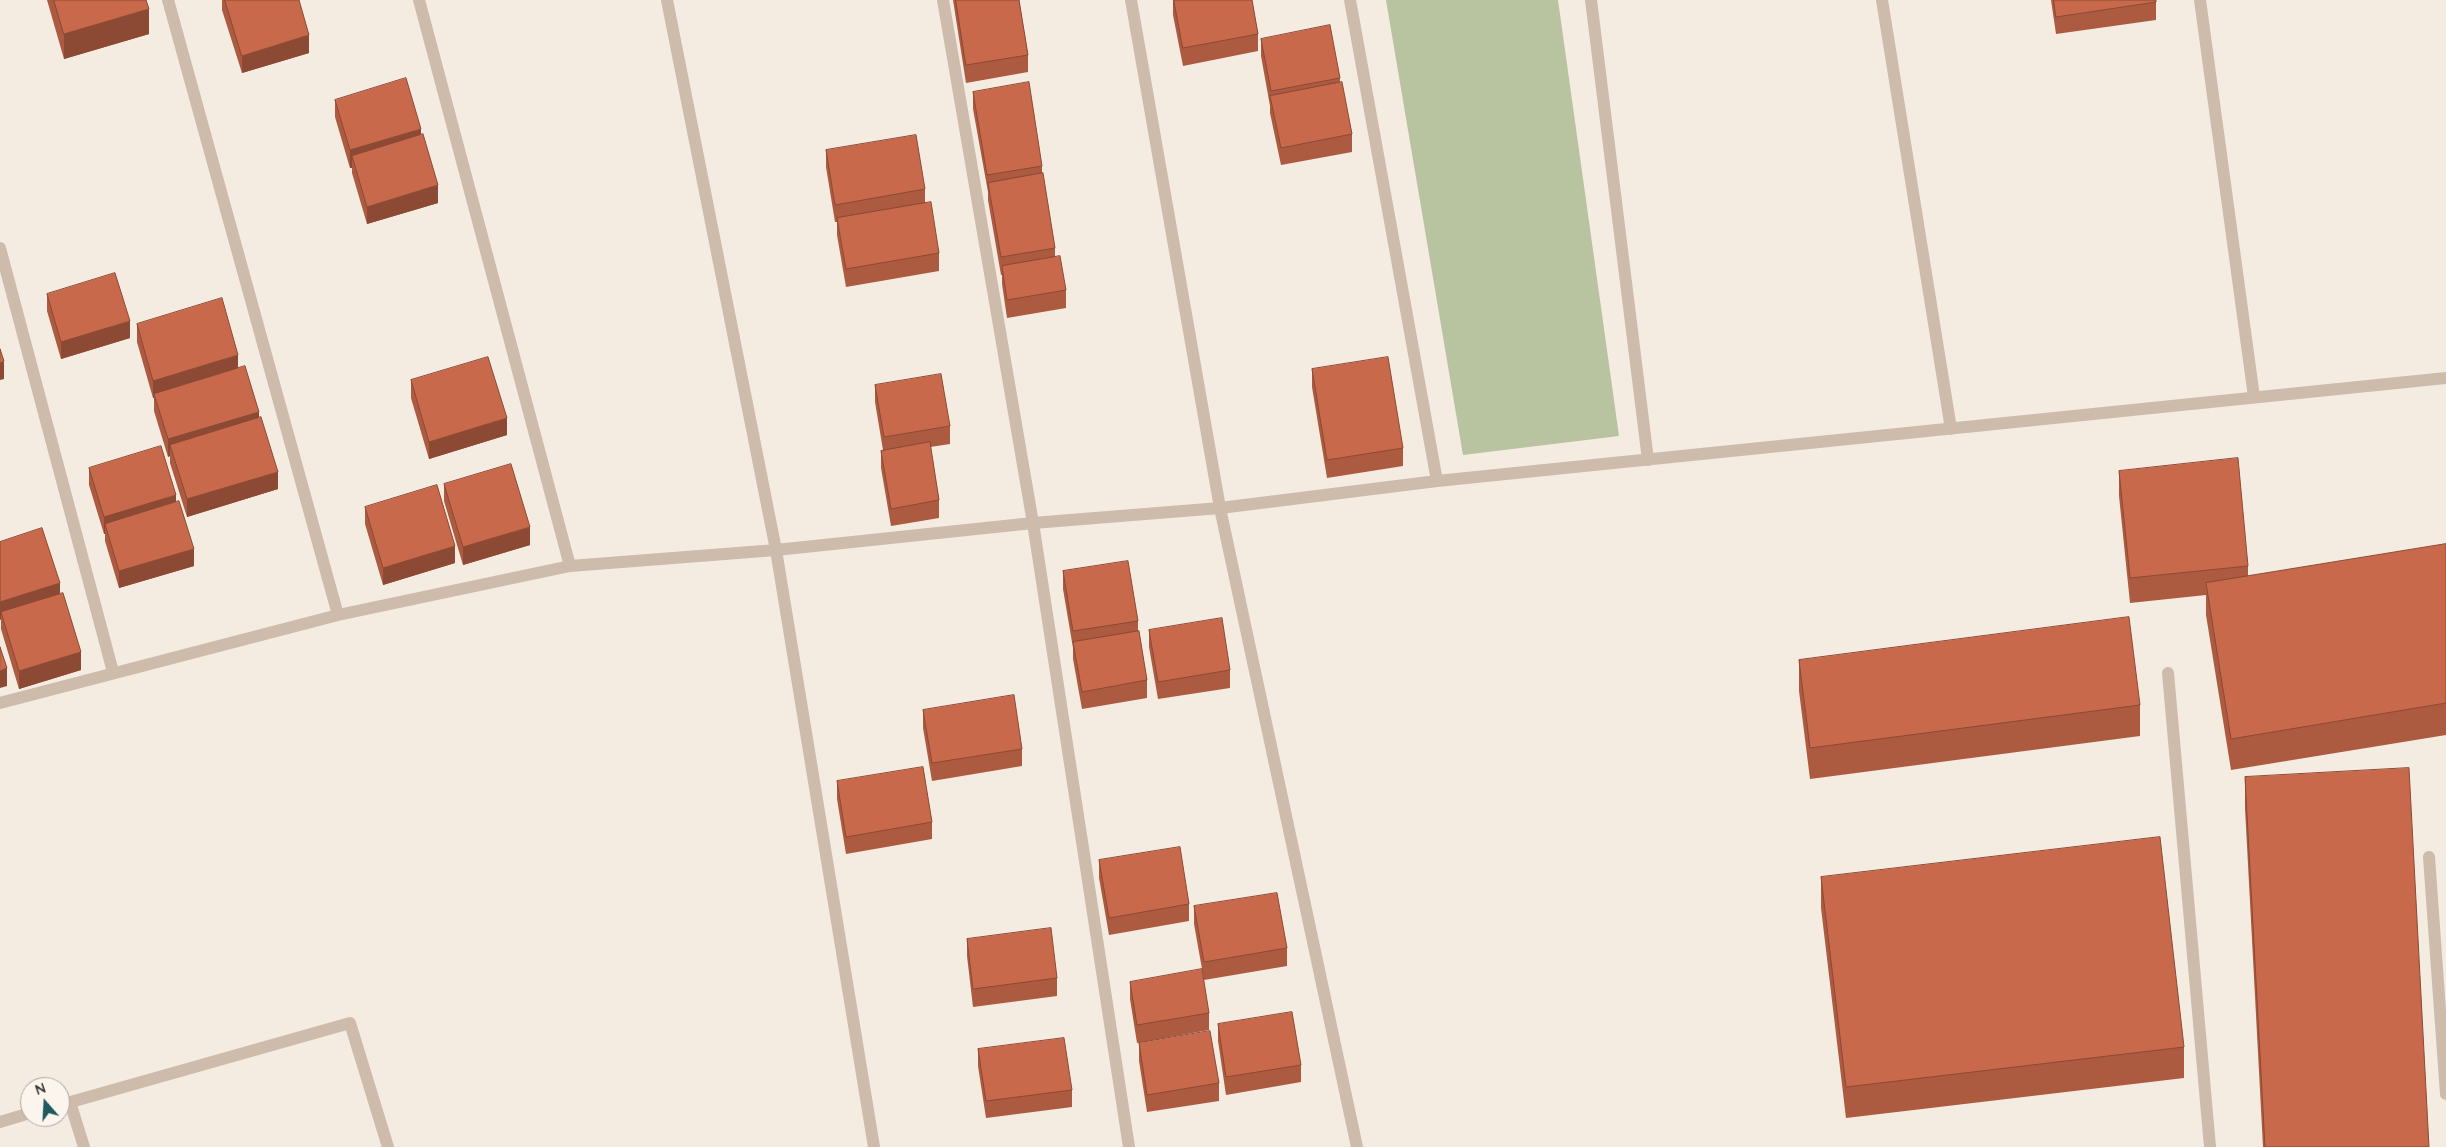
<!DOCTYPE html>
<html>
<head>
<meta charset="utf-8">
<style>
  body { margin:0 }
  #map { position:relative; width:2446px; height:1147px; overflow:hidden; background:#f4ebe1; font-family:Quicksand,sans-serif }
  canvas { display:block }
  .north { position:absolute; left:20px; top:1077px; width:50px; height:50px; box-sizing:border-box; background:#fbf5ee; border:1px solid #aea6a0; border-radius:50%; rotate:341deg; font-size:14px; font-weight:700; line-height:20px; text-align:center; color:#3b302b }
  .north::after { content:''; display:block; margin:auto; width:18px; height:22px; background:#1f5a5e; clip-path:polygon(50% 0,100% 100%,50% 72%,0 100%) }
</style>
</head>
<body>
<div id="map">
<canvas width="2446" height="1147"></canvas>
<div class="north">N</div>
</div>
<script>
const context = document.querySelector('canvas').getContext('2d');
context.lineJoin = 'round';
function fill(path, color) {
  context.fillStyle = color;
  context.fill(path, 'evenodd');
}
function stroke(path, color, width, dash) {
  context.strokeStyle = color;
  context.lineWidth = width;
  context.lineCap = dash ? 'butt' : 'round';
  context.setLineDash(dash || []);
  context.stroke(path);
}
fill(new Path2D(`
  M1386,0H1558L1619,436L1463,455Z`), '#b8c4a0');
stroke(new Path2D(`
  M2168,673L2210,1147
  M2429,857L2446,1094`), '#cdbbac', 12);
stroke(new Path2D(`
  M168,0L338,615
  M419,0L570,566
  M667,0L776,550L874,1147
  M943,0L1033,523L1129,1147
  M1131,0L1220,508L1357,1147
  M1350,0L1437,481
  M1591,0L1648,460
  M1882,0L1951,429
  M2200,0L2254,397
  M0,248L113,672
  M0,703L338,615L570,566L776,550L1033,523L1220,508L1437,481L2446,378
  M70,1102L84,1147
  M60,1105L350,1023L388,1147
  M0,1122L30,1113`), '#cdbbac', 12);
fill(new Path2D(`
  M47,0H146L149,34L64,59Z
  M222,0H299L309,53L242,73L222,10Z
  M953,0H1019L1028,55V72L966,83Z
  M1173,0H1252L1258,34V51L1183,66L1173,15Z
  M2051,0H2156V20L2056,34Z
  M1261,39L1340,78V82L1352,134V152L1281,165L1270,113V106L1261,56Z
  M973,92L1042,166V174L1055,248V257L1066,290V308L1007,318L1002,284V275H1001L988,200V192L973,109Z
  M335,100L421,135L438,203L367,224L352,173V168H350L335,117Z
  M826,150L925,189V203L939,253V271L846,287L837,235V222H835L826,167Z
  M47,294L130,338L61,359L47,311Z
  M137,324L238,368L259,418L278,489L187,517L170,463V456L168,457L154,411V398H153L137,342Z
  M1312,369L1403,448V466L1327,478L1312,387Z
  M411,380L507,435L429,459L411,398Z
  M875,385L950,426V444L930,447L939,500V518L891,526L881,468V451L883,450L875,402Z
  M89,468L176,502L194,566L119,588L105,541V534H104L89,485Z
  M2119,471L2248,566V576L2446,544V735L2231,770L2206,615V595L2130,603L2119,496Z
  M444,484L530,545L463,565L444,501Z
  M365,507L455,563L383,585L365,524Z
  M0,542L60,594L81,670L19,689L1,629V619L0,620Z
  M1063,571L1138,621V631L1147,680V698L1082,709L1073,659V648L1063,589Z
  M1149,630L1230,670V688L1158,699L1149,647Z
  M1799,660L2140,705V736L1810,779L1799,691Z
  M923,710L1022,749V766L932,781L923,728Z
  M2245,777L2429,1147H2263L2245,808Z
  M837,781L932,822V839L846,854L837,799Z
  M1099,860L1189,904V921L1109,935L1099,878Z
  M1821,877L2184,1047V1078L1846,1118L1821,908Z
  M1194,906L1287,948V966L1204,980L1194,924Z
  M967,939L1057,978V996L973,1007L967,956Z
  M1130,982L1209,1013V1030L1137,1043L1130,999Z
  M1218,1024L1301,1065V1082L1226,1095L1218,1041Z
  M1139,1043L1219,1083V1101L1147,1112L1139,1061Z
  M978,1049L1072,1090V1107L986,1118L978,1066Z`), '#ac5a40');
fill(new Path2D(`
  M149,9V34L64,59V34Z
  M309,35V53L242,73V56Z
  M421,129V146L352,156V168H350V150Z
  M438,185V203L367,224V207Z
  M130,321V338L61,359V342Z
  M238,355V373L154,394V398H153V381Z
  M4,361V379L0,380V363Z
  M259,412V429L170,445V456L168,457V439Z
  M507,418V435L429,459V442Z
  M278,472V489L187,517V499Z
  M176,495V512L105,524V534H104V517Z
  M530,527V545L463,565V547Z
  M455,546V563L383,585V568Z
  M194,549V566L119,588V571Z
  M60,583V600L1,612V619L0,620V602Z
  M81,652V670L19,689V671Z
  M7,668V686L0,688V671Z`), '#8c4a34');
const building = new Path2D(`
  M54,0H146L149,9L64,34Z
  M225,0H299L309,35L242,56Z
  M956,0H1019L1028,55L966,65Z
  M1174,0H1252L1258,34L1183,48Z
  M2054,0H2156V2L2056,17Z
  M1330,25L1340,78L1271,91L1261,39Z
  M406,78L421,129L350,150L335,100Z
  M1029,82L1042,166L987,175L973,92Z
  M1342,82L1352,134L1281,148L1270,96Z
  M423,134L438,185L367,207L352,156Z
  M916,135L925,189L835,205L826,150Z
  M1043,173L1055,248L1001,257L988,183Z
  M931,202L939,253L846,269L837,218Z
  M1060,256L1066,290L1007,300L1002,266Z
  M115,273L130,321L61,342L47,294Z
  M222,298L238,355L153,381L137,324Z
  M0,349L4,361L0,363Z
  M488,357L507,418L429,442L411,380Z
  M1388,357L1403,448L1327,460L1312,369Z
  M245,366L259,412L168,439L154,394Z
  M941,374L950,426L884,437L875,385Z
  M261,417L278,472L187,499L170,445Z
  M930,442L939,500L891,509L881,451Z
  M161,446L176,495L104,517L89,468Z
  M2238,458L2248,566L2130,578L2119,471Z
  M511,464L530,527L463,547L444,484Z
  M437,485L455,546L383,568L365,507Z
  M179,501L194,549L119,571L105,524Z
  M42,528L60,583L0,602V542Z
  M2446,544V703L2231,739L2206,583Z
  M1128,561L1138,621L1073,631L1063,571Z
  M63,593L81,652L19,671L1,612Z
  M2129,617L2140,705L1810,748L1799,660Z
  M1222,618L1230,670L1158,682L1149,630Z
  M1139,631L1147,680L1082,692L1073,642Z
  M0,647L7,668L0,671Z
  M1014,695L1022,749L932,763L923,710Z
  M923,767L932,822L846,837L837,781Z
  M2409,768L2429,1147H2265L2245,777Z
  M2160,837L2184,1047L1846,1087L1821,877Z
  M1180,847L1189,904L1109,918L1099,860Z
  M1277,893L1287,948L1204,962L1194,906Z
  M1051,928L1057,978L973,989L967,939Z
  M1202,969L1209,1013L1137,1025L1130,982Z
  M1292,1012L1301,1065L1226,1077L1218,1024Z
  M1210,1031L1219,1083L1147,1095L1139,1043Z
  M1064,1038L1072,1090L986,1101L978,1049Z`);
fill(building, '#c8694b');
stroke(building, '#8c4a34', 1);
</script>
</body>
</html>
